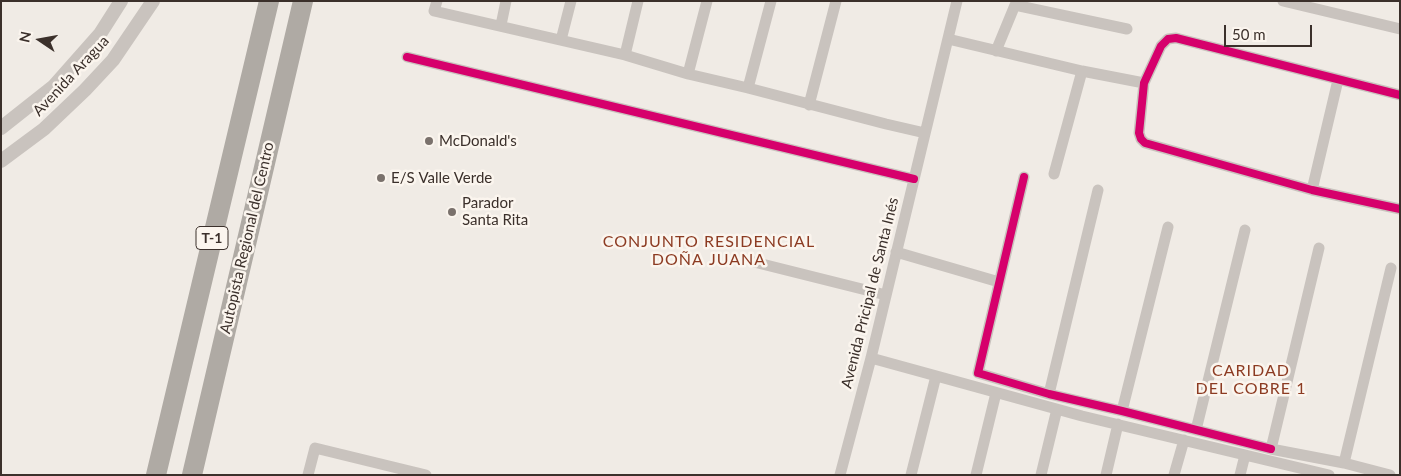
<!DOCTYPE html>
<html>
<head>
<meta charset="utf-8">
<style>
  body { margin:0 }
  #map { position:relative; width:1401px; height:476px; overflow:hidden; background:#f0ebe5; font-family:Lato,sans-serif }
  canvas { display:block }
  .frame { position:absolute; inset:0; border:2px solid #3b302b; pointer-events:none }
  .north { position:absolute; left:15px; top:15px; width:50px; height:50px; -webkit-text-stroke:4px #fbf5ee; paint-order:stroke; rotate:282deg; font-size:14px; font-weight:700; line-height:20px; text-align:center; color:#3b302b }
  .north::after { content:''; display:block; margin:auto; width:18px; height:22px; background:#3b302b; clip-path:polygon(50% 0,100% 100%,50% 72%,0 100%) }
  .scale { position:absolute; left:1224px; top:25px; width:88px; height:22px; box-sizing:border-box; border:2px solid #3b302b; border-top:0; padding-left:6px; font-size:15px; line-height:18px; white-space:nowrap; color:#3b302b; -webkit-text-stroke:4px #fbf5ee; paint-order:stroke }
</style>
</head>
<body>
<div id="map">
<canvas width="1401" height="476"></canvas>
<div class="frame"></div>
<div class="north">N</div>
<div class="scale">50 m</div>
</div>
<script>
const context = document.querySelector('canvas').getContext('2d');
context.lineJoin = 'round';
function stroke(path, color, width, dash) {
  context.strokeStyle = color;
  context.lineWidth = width;
  context.lineCap = dash ? 'butt' : 'round';
  context.setLineDash(dash || []);
  context.stroke(path);
}
function write(font, color, halo, rows, align = 'center') {
  context.font = font + ' Lato,sans-serif';
  context.lineWidth = 5;
  context.setLineDash([]);
  context.textBaseline = 'middle';
  context.strokeStyle = halo;
  context.fillStyle = color;
  for (const [text, x, y, turn = 0] of rows) {
    context.save();
    context.translate(x, y);
    context.rotate((+turn || 0) * Math.PI / 180);
    context.textAlign = isNaN(turn) ? turn : align;
    if (halo) context.strokeText(text, 0, 0);
    context.fillText(text, 0, 0);
    context.restore();
  }
}
stroke(new Path2D(`
  M437,1L434,11L625,55L688,74L748,88L886,124L925,133
  M1283,1L1400,29
  M501,25L506,1
  M948,39L1082,71L1144,83
  M561,40L571,1
  M996,51L1015,5L1127,29
  M625,55L638,1
  M407,57L914,179
  M688,74L707,1
  M748,88L771,1
  M1400,95L1176,38L1168,39L1161,46L1144,83L1139,133L1141,139L1145,143L1312,190L1400,209
  M809,105L836,1
  M1054,174L1082,71
  M1024,177L978,373L1049,394L1122,411L1271,449
  M1312,190L1338,80
  M1319,248L1271,449L1344,463L1390,475
  M896,252L999,282
  M754,262L886,295
  M871,358L1082,416L1329,475
  M1049,394L1098,190
  M1122,411L1168,227
  M1196,430L1245,230
  M1344,463L1391,268
  M308,475L315,448L426,475
  M840,475L871,358L957,1
  M911,475L936,376
  M976,475L996,393
  M1041,475L1057,409
  M1106,475L1118,424
  M1174,475L1184,440
  M1240,475L1245,455`), '#c9c3be', 11);
stroke(new Path2D(`
  M1,128L54,86L100,34L121,1
  M1,161L44,129L85,90L113,60L153,1`), '#c9c3be', 14);
stroke(new Path2D(`
  M156,475L269,1
  M192,475L303,1`), '#afaaa4', 20);
stroke(new Path2D(`
  M407,57L914,179
  M1400,95L1176,38L1168,39L1161,46L1144,83L1139,133L1141,139L1145,143L1312,190L1400,209
  M1024,177L978,373L1049,394L1122,411L1271,449`), '#d6006c', 8);
for (const [x, y, r, color] of [
  [429,141,5,"#7a716c"],
  [381,178,5,"#7a716c"],
  [452,212,5,"#7a716c"]
]) {
  const dot = new Path2D();
  dot.arc(x, y, r, 0, 2 * Math.PI);
  context.fillStyle = color;
  context.fill(dot);
  stroke(dot, '#fbf5ee', 2);
}
for (const [x, y, w] of [
  [212,238,32]
]) {
  const box = new Path2D();
  box.roundRect(x - w / 2, y - 11.5, w, 23, 4);
  context.fillStyle = '#fbf5ee';
  context.fill(box);
  stroke(box, '#3b302b', 1);
}
write('bold 14px', '#3b302b', null, [
  ["T-1",212,238]
]);
write('15px', '#3b302b', '#fbf5ee', [
  ["Avenida Aragua",71,76,-47],
  ["Autopista Regional del Centro",247,238,-77],
  ["Avenida Pricipal de Santa Inés",870,293,-76]
]);
write('15px', '#3b302b', '#fbf5ee', [
  ["McDonald's",439,141],
  ["E/S Valle Verde",391,178],
  ["Parador",462,203],
  ["Santa Rita",462,220]
], 'left');
context.letterSpacing = '1px';
write('16px', '#8c3b22', '#fbf5ee', [
  ["CONJUNTO RESIDENCIAL",709,242],
  ["DOÑA JUANA",709,260],
  ["CARIDAD",1251,371],
  ["DEL COBRE 1",1251,389]
]);
context.letterSpacing = '0px';
</script>
</body>
</html>
